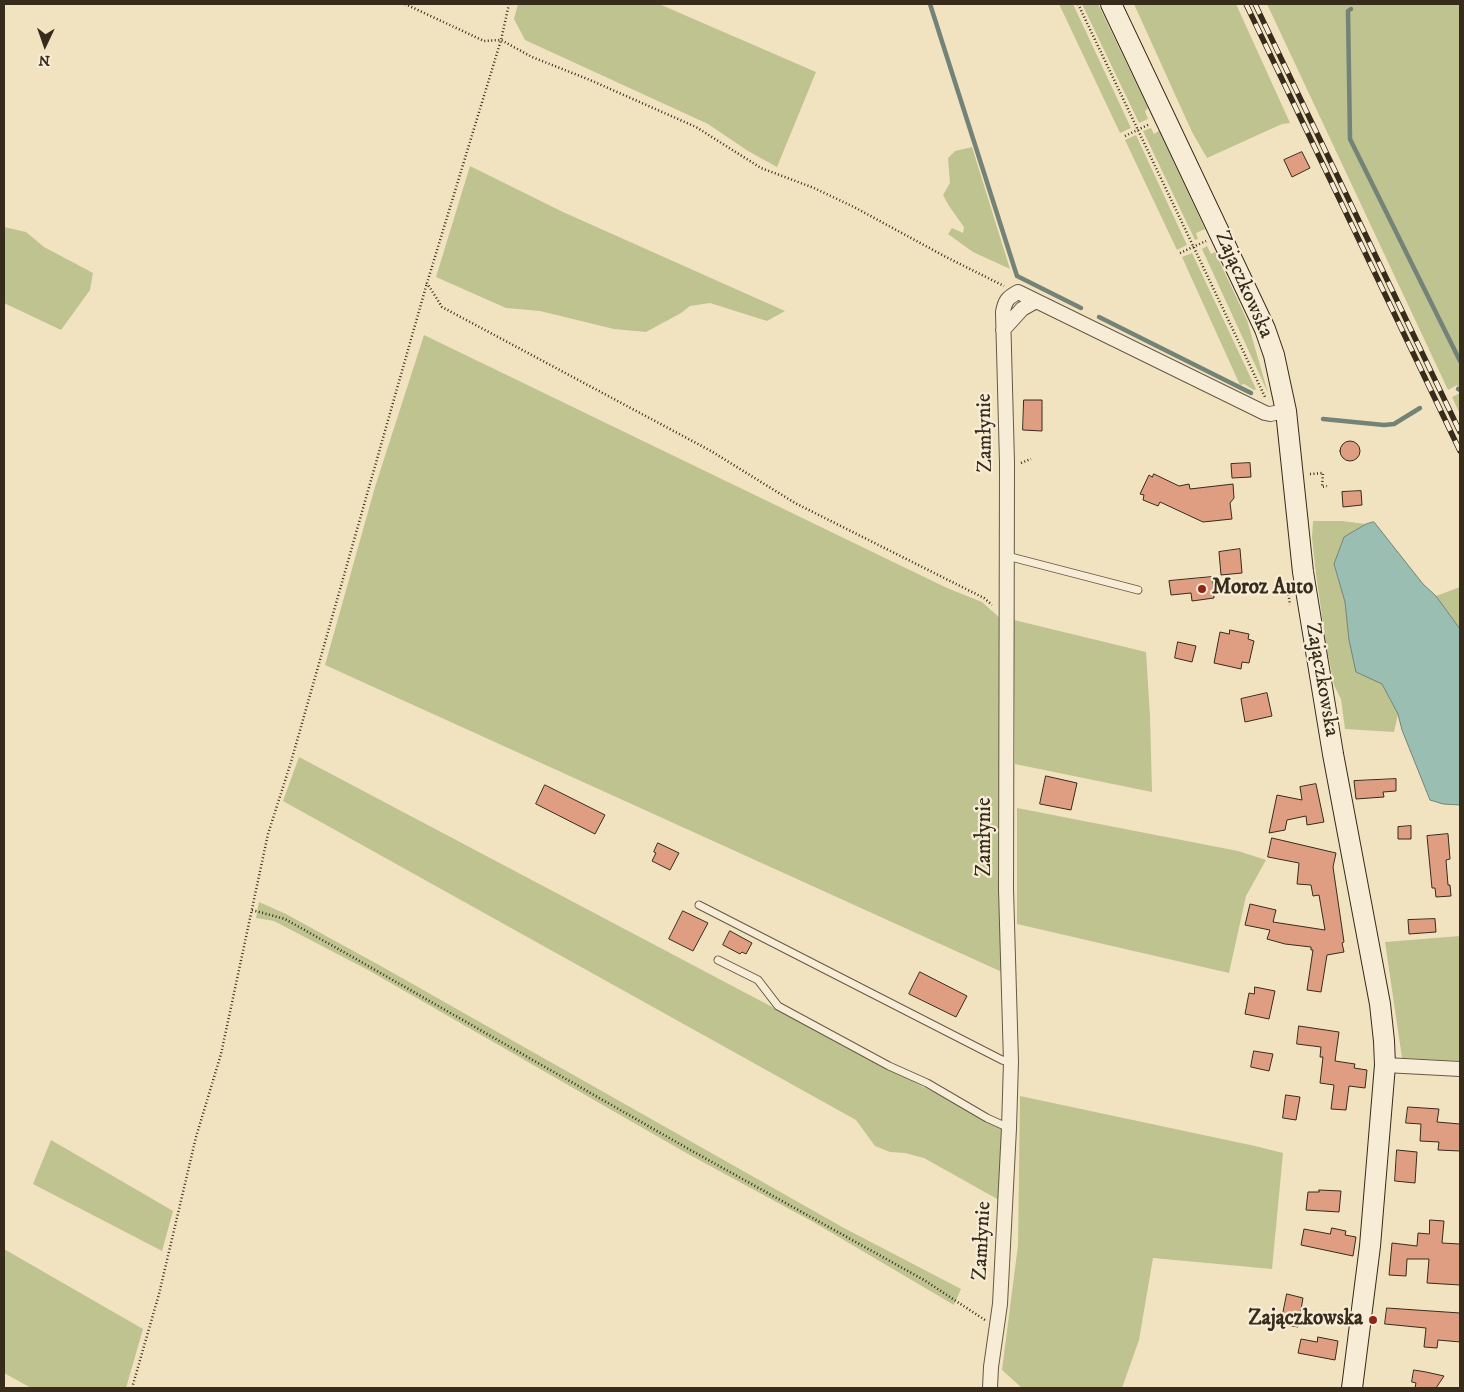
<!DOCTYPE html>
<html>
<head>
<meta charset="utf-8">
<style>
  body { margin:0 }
  #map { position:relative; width:1464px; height:1392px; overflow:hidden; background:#f2e3c0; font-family:"IM FELL DW Pica",serif }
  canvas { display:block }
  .frame { position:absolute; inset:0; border:5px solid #372b1c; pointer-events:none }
  .north { position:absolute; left:20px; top:20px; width:50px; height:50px; -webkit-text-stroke:4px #f7edd6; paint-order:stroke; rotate:183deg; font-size:14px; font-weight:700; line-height:20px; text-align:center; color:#372b1c }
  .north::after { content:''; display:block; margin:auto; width:18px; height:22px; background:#372b1c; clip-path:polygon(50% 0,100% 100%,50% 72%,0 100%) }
</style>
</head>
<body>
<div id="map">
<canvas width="1464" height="1392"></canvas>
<div class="frame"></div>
<div class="north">N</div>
</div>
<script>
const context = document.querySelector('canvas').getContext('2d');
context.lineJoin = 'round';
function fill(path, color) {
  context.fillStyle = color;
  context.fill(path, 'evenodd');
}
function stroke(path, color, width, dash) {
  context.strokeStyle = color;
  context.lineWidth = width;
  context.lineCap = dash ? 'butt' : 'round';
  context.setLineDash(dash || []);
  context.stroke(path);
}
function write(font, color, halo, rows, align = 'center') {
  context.font = font + ' "IM FELL DW Pica",serif';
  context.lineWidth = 4.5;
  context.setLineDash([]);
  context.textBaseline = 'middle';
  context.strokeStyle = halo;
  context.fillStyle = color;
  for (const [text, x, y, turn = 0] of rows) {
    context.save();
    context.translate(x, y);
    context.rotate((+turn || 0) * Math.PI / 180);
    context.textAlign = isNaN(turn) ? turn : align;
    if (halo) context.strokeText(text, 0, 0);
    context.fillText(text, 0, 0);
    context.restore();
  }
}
fill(new Path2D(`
  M518,4H659L816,72L777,167L748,151L708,124L525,40L514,19Z
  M1059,4H1073L1131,128L1120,133Z
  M1082,4H1098L1148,108L1145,111L1148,119L1139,123Z
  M1134,4H1236L1290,123L1282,124L1207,158L1192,132Z
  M1267,4H1460V414L1452,397L1460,393L1457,385L1448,390Z
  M1151,128L1154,134L1159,131L1205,229L1196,233L1198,239L1195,240L1143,131Z
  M1136,135L1187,245L1177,250L1125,140Z
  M972,147L1010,269L973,252L948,234L952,228L963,233L964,227L949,206L943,195L950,183L948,158L955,151Z
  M470,166L563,212L785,311L767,321L710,303L690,306L681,313L646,332L614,329L540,311L506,308L436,277Z
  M4,227L26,232L44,247L93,273L90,290L61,330L4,303Z
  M1207,246L1211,254L1215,252L1247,320L1268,393L1202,249Z
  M1192,253L1256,389L1254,390L1244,384L1240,385L1182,257Z
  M424,335L947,588L982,602L1001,619L1002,972L325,665L375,487Z
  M1313,521H1342L1366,524L1344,537L1334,564L1345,602L1349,640L1382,684L1398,714L1394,732L1345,729L1341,699L1334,685L1326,644L1316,574L1312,538Z
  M1460,587V629L1436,596Z
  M1014,620L1146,652L1150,716L1152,792L1015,764Z
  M299,757L1005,1130L999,1200L924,1158L905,1153L890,1152L875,1146L856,1120L283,801Z
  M1017,808L1238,851L1266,860L1246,896L1229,973L1017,924Z
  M259,902L286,914L379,965L844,1228L961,1289L954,1305L815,1223L688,1154L368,970L274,921L256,918Z
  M1460,936V1061L1402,1058L1385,942Z
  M1020,1096L1255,1146L1283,1153L1272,1269L1153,1258L1139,1340L1122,1388H1022L1002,1370L1018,1245Z
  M51,1140L173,1211L162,1251L33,1184Z
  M4,1249L143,1329L126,1388H31L4,1373Z`), '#bec390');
const water = new Path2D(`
  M1374,522L1423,584L1436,596L1460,629V805L1443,804L1430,800L1402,730L1398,714L1382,684L1356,672L1349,640L1345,602L1334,564L1344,537L1366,524Z`);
fill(water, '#9bbeb3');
stroke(water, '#738377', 1);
stroke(new Path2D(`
  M930,4L1017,276L1081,308
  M1351,9L1348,11L1350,139L1460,361
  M1099,317L1251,393
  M1458,389L1460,390
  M1323,419L1384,425L1394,424L1420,408`), '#738377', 4.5);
const building = new Path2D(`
  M1302,152L1310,168L1292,177L1284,160Z
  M1024,400H1042V431L1023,430Z
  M1340 451a10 10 0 1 1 20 0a10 10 0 1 1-20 0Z
  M1250,463L1251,477L1232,478L1231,464Z
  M1154,474L1179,486L1189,484L1190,489L1233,484L1234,498L1230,503L1232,519L1203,522L1160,502L1158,506L1143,500L1144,495L1140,494L1149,475L1152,477Z
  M1361,491L1362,505L1343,507L1342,492Z
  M1240,549L1242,573L1221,575L1219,552Z
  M1212,577L1214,598L1192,601L1191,593L1171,595L1169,581Z
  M1230,630L1249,634L1248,639L1254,641L1249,663L1242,662L1241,669L1214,663L1220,632L1229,634Z
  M1178,642L1196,646L1192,662L1175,658Z
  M1267,693L1272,716L1245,722L1241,699Z
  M1046,776L1077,783L1071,810L1040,804Z
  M1396,779V791L1383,792L1384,797L1356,799L1354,781Z
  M1316,784L1324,822L1307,825L1306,816L1287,820L1285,830L1269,833L1277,795L1302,800L1300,787Z
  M545,785L605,815L595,834L536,804Z
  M1411,826V839H1398V827Z
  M1448,834L1450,859L1446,860L1448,885H1450L1451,896L1436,897L1435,888H1432L1427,836Z
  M1272,838L1336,853L1333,867L1344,942L1342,943L1344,952L1327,955L1321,992L1307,990L1313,950H1311V947L1285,944L1267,939L1270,930L1245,925L1250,904L1276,910L1273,922L1325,930L1319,895L1313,896L1311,885L1297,884L1299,863L1268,857Z
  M658,843L679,853L670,870L652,861L656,853L654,852Z
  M683,911L708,923L693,951L669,939Z
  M1435,919L1436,932L1409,934L1408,920Z
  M730,931L752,943L746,954L742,952L740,954L723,945Z
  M920,972L967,996L956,1017L909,994Z
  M1255,987L1275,991L1269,1019L1245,1014L1249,993L1254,994Z
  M1299,1026L1339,1032L1335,1061L1355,1064L1354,1068L1367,1070L1365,1088L1349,1086L1346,1110L1331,1109L1334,1085L1320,1083L1323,1057H1320L1321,1047L1297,1044Z
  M1254,1051L1273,1054L1269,1071L1251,1067Z
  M1286,1095L1300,1097L1296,1120L1283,1118Z
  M1408,1107L1439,1109L1437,1122L1460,1124V1151L1438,1150L1439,1142L1420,1141L1421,1124L1406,1123Z
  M1397,1150L1417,1152L1415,1183L1395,1181Z
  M1319,1190L1341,1191L1339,1212L1306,1210L1308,1192H1319Z
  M1430,1220L1444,1221L1442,1243L1460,1244V1285L1427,1283L1429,1259H1407L1406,1276L1389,1275L1392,1243L1417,1246L1418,1233L1429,1234Z
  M1332,1228L1346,1231L1345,1235L1356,1237L1353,1256L1301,1245L1304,1229L1330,1234Z
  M1287,1294L1303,1298L1298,1327L1281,1324Z
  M1387,1308L1460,1313V1342L1438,1340L1437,1348L1424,1347L1426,1328L1385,1324Z
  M1318,1337L1338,1341L1335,1360L1298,1353L1301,1339L1317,1342Z
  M1414,1370L1426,1372L1444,1376L1436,1388H1415L1416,1383L1412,1382Z`);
fill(building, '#df9d82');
stroke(building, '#372b1c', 1);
const lane = new Path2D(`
  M1007,556L1138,590
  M699,905L1002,1060L1011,1062
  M718,960L758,980L778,1006L889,1066L927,1083L987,1118L1009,1128`);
const street = new Path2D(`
  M1003,330L1022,309L1036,301
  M1385,1065L1460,1069
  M990,1388L991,1367L1000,1304L1009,1128L1011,1062L1006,889L1007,463L1003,312C1005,301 1007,298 1018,292L1265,413L1270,414L1286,411`);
const secondary = new Path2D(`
  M1111,4L1265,329L1274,355L1286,411L1303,572L1333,754L1380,1004L1384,1041L1385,1065L1370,1246L1352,1388`);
stroke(lane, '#665945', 9);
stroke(street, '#665945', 16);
stroke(secondary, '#372b1c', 22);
stroke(new Path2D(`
  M405,4L484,41L501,40L532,57L590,80L696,127L761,168L814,188L854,207L946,257L1004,286
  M509,4L501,40L427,283L442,307L711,451L795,503L984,598L992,605
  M1078,4L1265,397
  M1125,136L1150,124
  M1180,253L1206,241
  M1021,463L1031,459
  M1310,474L1323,473L1322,487L1327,486
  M1288,591L1290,605
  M252,910L285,919L356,959L685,1147L924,1280L985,1320
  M132,1388L159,1294L196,1137L221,1054L268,834L291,762L427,283`), '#372b1c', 2.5, [1, 2.5]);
stroke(lane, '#f7edd6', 7);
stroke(street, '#f7edd6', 14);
stroke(secondary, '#f7edd6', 20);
const rail = new Path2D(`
  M1246,4L1460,451
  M1255,4L1460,432`);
stroke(rail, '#372b1c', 5.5);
stroke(rail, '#f7edd6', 4, [11]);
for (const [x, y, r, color] of [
  [1202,589,5,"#8f2418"],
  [1373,1320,5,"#8f2418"]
]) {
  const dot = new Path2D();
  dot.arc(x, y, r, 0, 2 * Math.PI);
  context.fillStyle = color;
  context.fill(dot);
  stroke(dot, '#f7edd6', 2);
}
write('21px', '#372b1c', '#f7edd6', [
  ["Zajączkowska",1243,285,66],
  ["Zamłynie",986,433,-91],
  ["Zajączkowska",1321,680,80],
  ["Zamłynie",986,837,-90],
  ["Zamłynie",983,1241,-87]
]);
write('bold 21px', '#372b1c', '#f7edd6', [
  ["Moroz Auto",1212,589],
  ["Zajączkowska",1363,1320,"right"]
], 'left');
</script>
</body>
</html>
